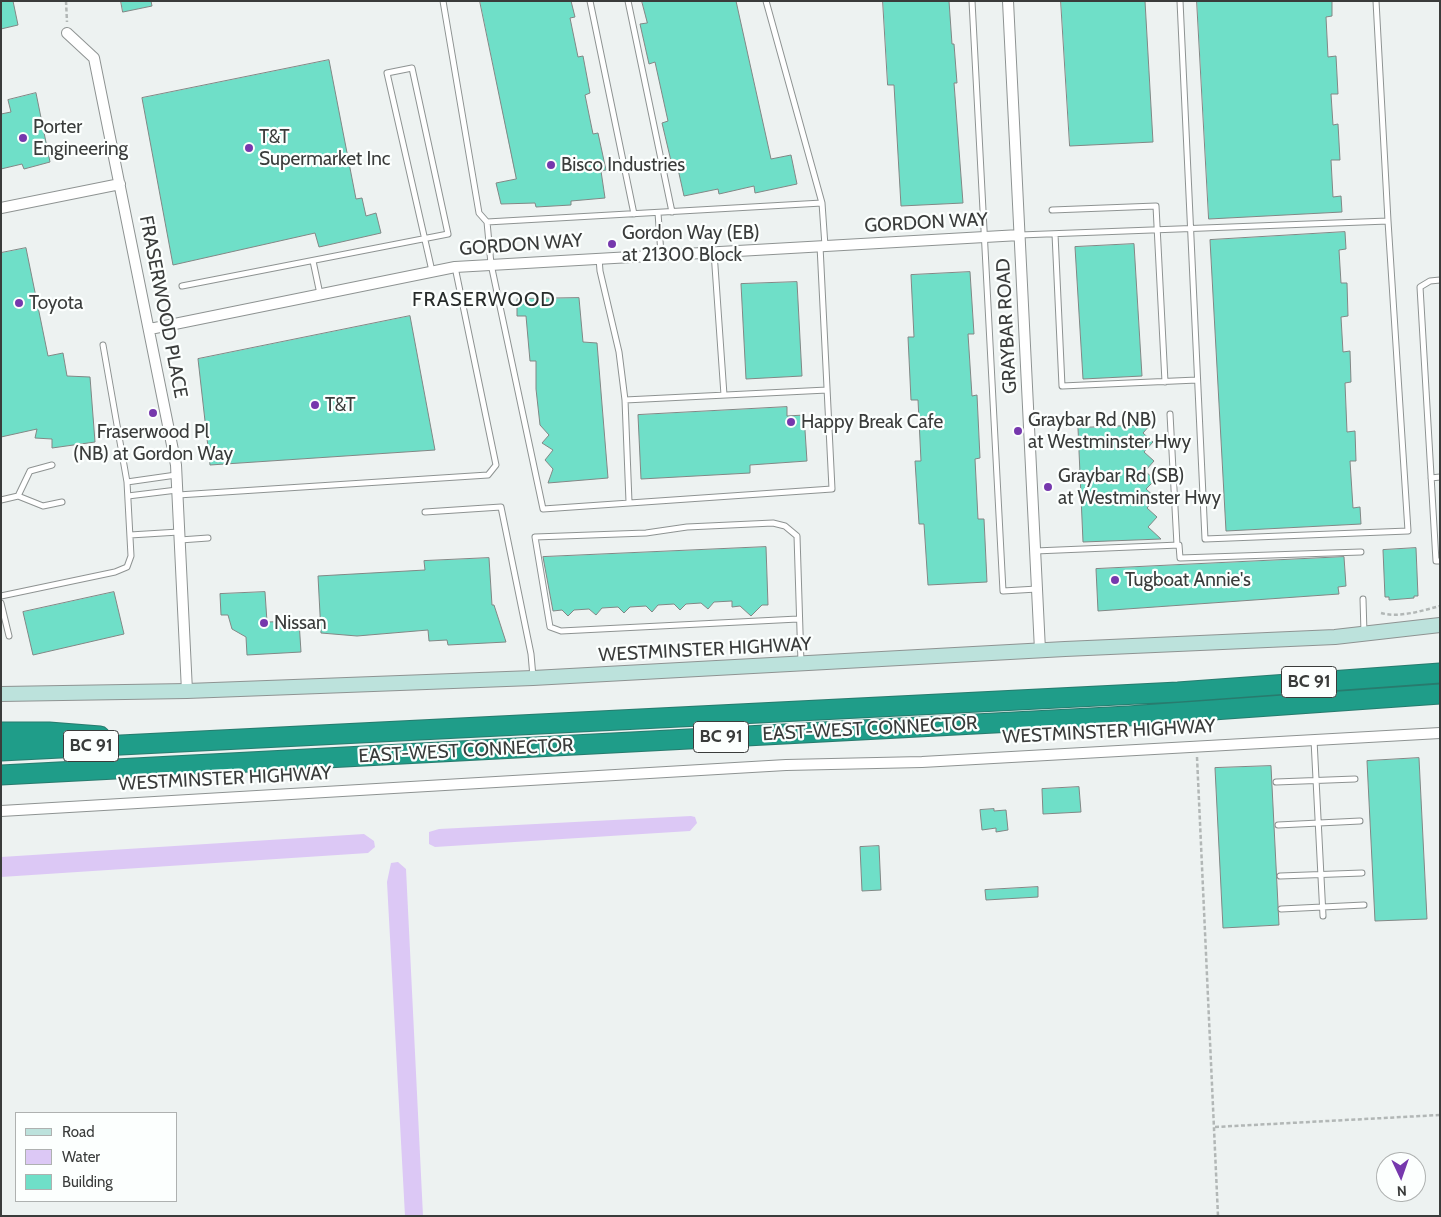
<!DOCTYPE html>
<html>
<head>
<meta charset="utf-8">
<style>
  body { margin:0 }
  #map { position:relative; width:1441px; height:1217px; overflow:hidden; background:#edf2f1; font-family:Cabin,sans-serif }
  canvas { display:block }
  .frame { position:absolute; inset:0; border:2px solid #3a3c3b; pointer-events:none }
  .legend { position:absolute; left:15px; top:1112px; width:162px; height:90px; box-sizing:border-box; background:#fcfffe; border:1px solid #aeb1b0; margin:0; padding:6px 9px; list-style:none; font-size:15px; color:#3a3c3b }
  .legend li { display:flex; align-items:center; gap:10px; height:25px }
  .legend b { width:25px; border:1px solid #aeb1b0 }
  .north { position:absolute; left:1376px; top:1152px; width:50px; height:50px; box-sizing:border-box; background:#fcfffe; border:1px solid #aeb1b0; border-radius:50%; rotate:177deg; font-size:14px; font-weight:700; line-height:20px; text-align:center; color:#3a3c3b }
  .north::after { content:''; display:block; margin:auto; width:18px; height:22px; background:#7638ad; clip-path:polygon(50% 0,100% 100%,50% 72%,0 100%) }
</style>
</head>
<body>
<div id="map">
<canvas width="1441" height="1217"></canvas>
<div class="frame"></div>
<ul class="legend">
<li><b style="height:6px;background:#bce2dc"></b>Road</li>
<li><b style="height:14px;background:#dcc8f5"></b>Water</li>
<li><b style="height:14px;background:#6fdfc8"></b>Building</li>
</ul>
<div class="north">N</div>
</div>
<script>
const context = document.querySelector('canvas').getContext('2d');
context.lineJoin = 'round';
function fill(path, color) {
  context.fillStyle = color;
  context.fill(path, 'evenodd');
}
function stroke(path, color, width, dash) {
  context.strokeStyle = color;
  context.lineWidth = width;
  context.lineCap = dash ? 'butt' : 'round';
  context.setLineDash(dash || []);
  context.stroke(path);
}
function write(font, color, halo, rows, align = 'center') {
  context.font = font + ' Cabin,sans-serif';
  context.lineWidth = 4.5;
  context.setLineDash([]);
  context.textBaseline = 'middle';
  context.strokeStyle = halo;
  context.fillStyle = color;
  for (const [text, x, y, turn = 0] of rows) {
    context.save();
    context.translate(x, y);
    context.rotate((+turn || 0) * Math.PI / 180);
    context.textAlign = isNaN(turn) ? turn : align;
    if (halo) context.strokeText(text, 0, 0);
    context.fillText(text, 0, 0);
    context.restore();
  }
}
fill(new Path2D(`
  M691,816L695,817L697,823L690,831L435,847L429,844V832L439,829Z
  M364,834L374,841L375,847L368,853L1,877V857Z
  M398,862L406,869L423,1216H405L387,882L391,863Z`), '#dcc8f5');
const building = new Path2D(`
  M1,1H13L18,25L1,29Z
  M121,1H151L152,6L123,12Z
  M480,1H571L575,17L570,18L578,57L583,56L590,93L585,95L593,134L598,133L606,170L601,171L605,198L571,201V205L536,207L535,203L501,204L496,183L516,179Z
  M642,1H736L771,159L791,155L797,184L755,193L754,186L719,194L718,189L684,196L676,160L671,161L662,123L668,121L655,62L649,64L640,24L647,23Z
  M883,1H949L952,44H954L957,83H954L963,203L901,206L894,85H888Z
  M1061,1H1145L1153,142L1070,146Z
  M1197,1H1332V16L1326,17L1328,57L1336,56L1338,94H1331L1333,125L1338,124L1340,160H1331L1333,197L1341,196L1342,212L1209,219Z
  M329,60L356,199L362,198L366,216L376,213L381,233L319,247L315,233L173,265L142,98Z
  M36,93L50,162L24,169L22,164L1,169V114L11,112L8,100Z
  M1345,232L1346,249L1339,250L1341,283H1347L1348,316L1341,317L1343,352L1350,351L1351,382L1345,383L1347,432L1355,431L1356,461H1350L1353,508L1360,507L1361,524L1226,531L1210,240Z
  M1134,244L1142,376L1083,379L1075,247Z
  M26,248L48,356L63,353L67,376L90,377L95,442L52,448V439L35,438L37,429L1,437V253Z
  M970,272L974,334H968L972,396L977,395L980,458L975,459L978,519H984L987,582L928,585L924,524H919L915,461H921L918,400H911L908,337H914L911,275Z
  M797,282L802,376L746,379L741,284Z
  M579,298L583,342L597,343L608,478L548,483L553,469L545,460L553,450L542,443L549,435L540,425L536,389V361H530L526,316H517V299Z
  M410,316L435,450L210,465L198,359Z
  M787,407V416L804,415L807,461L750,465V473L641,479L638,415Z
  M1150,425L1143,433L1153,442L1144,452L1154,461L1145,471L1155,480L1146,489L1156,498L1147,508L1157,517L1148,527L1161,539L1083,542L1078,428Z
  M766,547L768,605H762L751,616L740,606L732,607V601L714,602L708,609L701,603L686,604L680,610L674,604L658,605L652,612L646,606L630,607L624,613L618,607L602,608L596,615L589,609L574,610L568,616L562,610L553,611L543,557Z
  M1416,548L1418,596H1414V598L1389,600V597H1385L1383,550Z
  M1344,557L1346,586L1338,587L1339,594L1098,611L1096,569Z
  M489,558L492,605H494L506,642L448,645L447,640L429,641L428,630L357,636L321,633L318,576L425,570L424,561Z
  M114,592L124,634L33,655L23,612Z
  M265,592L267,622L299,621L301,652L247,655L246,637L232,629L228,615H221L220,594Z
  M1419,758L1427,919L1375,921L1367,761Z
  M1271,766L1279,925L1223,928L1215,768Z
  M1079,787L1081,812L1043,814L1042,789Z
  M994,809V811L1006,810L1008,830L996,832V828L982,830L980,810Z
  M879,846L881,890L862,891L860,847Z
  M1038,887V897L986,900L985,890Z`);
fill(building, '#6fdfc8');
stroke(building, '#828785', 1);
const lane = new Path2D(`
  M443,1L479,213L487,222L491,264L543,509L832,489L820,246
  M590,1L634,214
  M628,1L672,212
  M766,1L822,203L825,246
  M972,1L1003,591L1037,589
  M1376,1L1388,221
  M1052,210L1156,206L1165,382
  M658,213L661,254
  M487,222L822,203
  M1055,234L1062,386L1197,380
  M1020,235C1143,230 1265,226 1388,221L1408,531L1205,539L1180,1
  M714,252L724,395
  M599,258L600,271L619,352L625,400L629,502
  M313,261L320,294
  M1440,280L1430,281L1420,287L1436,561H1440
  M182,286C270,269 359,252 448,234L412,68L387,73L432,271
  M625,400L827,390
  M1170,414L1177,545
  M1029,421L1069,420
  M52,465L30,471L18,496L43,506L62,502
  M1431,478L1440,477
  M127,482L176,475
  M178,495L488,475L496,465L455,267
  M128,496L177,490
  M1,500L18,496
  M425,512L501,507L531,654L533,677
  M130,535L179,532
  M180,540L208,538
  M1035,551L1179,545L1180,558L1361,552
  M1,596L115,572L127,567L131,556L127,482L103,345
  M1363,599L1364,633
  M1,603L9,636
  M798,619L561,631L550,627L535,537L646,533L687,527L773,523L785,526L797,536L801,663
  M1314,740L1323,916
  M1276,782L1355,779
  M1278,825L1360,821
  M1280,876L1362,873
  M1281,909L1364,905`);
const street = new Path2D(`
  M1008,1L1040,650
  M67,33L94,58L176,465L187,691
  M1,208L120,184
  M150,329L455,267L1020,235
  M1,811L786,765L922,762L1440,733`);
const secondary = new Path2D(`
  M1,694L187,691L533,678L1065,649L1335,637L1440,625`);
const highway = new Path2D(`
  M1,732H49L100,736
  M1,751L1178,692L1440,673
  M1,775L1128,716L1440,694`);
stroke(lane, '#8e9392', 7);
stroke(street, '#8e9392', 12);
stroke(secondary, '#8e9392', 16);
stroke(highway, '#287b6e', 21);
stroke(new Path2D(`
  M66,1L67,22
  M1381,613C1399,618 1421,611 1440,606
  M1197,757L1218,1216
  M1215,1127L1440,1115`), '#b2b7b6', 2.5, [4, 2.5]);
stroke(lane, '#fff', 5);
stroke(street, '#fff', 10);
stroke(secondary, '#bce2dc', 14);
stroke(highway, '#1f9d89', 19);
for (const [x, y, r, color] of [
  [23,138,5,"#7638ad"],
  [249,148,5,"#7638ad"],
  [551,165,5,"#7638ad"],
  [612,244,5,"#7638ad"],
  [19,303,5,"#7638ad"],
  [315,405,5,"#7638ad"],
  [153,413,5,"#7638ad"],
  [791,422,5,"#7638ad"],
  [1018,431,5,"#7638ad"],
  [1048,487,5,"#7638ad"],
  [1115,580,5,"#7638ad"],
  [264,623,5,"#7638ad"]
]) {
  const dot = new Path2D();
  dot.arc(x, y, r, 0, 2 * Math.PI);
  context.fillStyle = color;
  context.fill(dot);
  stroke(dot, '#fcfffe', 2);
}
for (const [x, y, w] of [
  [1309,682,55],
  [721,737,55],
  [91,746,55]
]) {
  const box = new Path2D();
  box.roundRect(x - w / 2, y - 15.5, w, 31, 4);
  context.fillStyle = '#fcfffe';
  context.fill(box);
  stroke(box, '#3a3c3b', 1);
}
write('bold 18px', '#3a3c3b', null, [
  ["BC 91",1309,682],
  ["BC 91",721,737],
  ["BC 91",91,746]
]);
write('19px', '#3a3c3b', '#fcfffe', [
  ["Porter",33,127],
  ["Engineering",33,149],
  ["T&T",259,137],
  ["Supermarket Inc",259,159],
  ["Bisco Industries",561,165],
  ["Gordon Way (EB)",622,233],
  ["at 21300 Block",622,255],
  ["Toyota",29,303],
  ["T&T",325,405],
  ["Graybar Rd (NB)",1028,420],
  ["at Westminster Hwy",1028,442],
  ["Happy Break Cafe",801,422],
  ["Fraserwood Pl",153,432,"center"],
  ["(NB) at Gordon Way",153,454,"center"],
  ["Graybar Rd (SB)",1058,476],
  ["at Westminster Hwy",1058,498],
  ["Tugboat Annie's",1125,580],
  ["Nissan",274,623]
], 'left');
write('19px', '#3a3c3b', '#fcfffe', [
  ["GORDON WAY",926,223,-3],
  ["GORDON WAY",521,245,-4],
  ["FRASERWOOD PLACE",163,307,79],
  ["GRAYBAR ROAD",1007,326,-93],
  ["WESTMINSTER HIGHWAY",705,650,-3],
  ["EAST-WEST CONNECTOR",870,729,-3],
  ["WESTMINSTER HIGHWAY",1109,732,-3],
  ["EAST-WEST CONNECTOR",466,751,-3],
  ["WESTMINSTER HIGHWAY",225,779,-3]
]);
context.letterSpacing = '1px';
write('20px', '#282c2b', '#fcfffe', [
  ["FRASERWOOD",484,300]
]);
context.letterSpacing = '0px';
</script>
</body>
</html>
